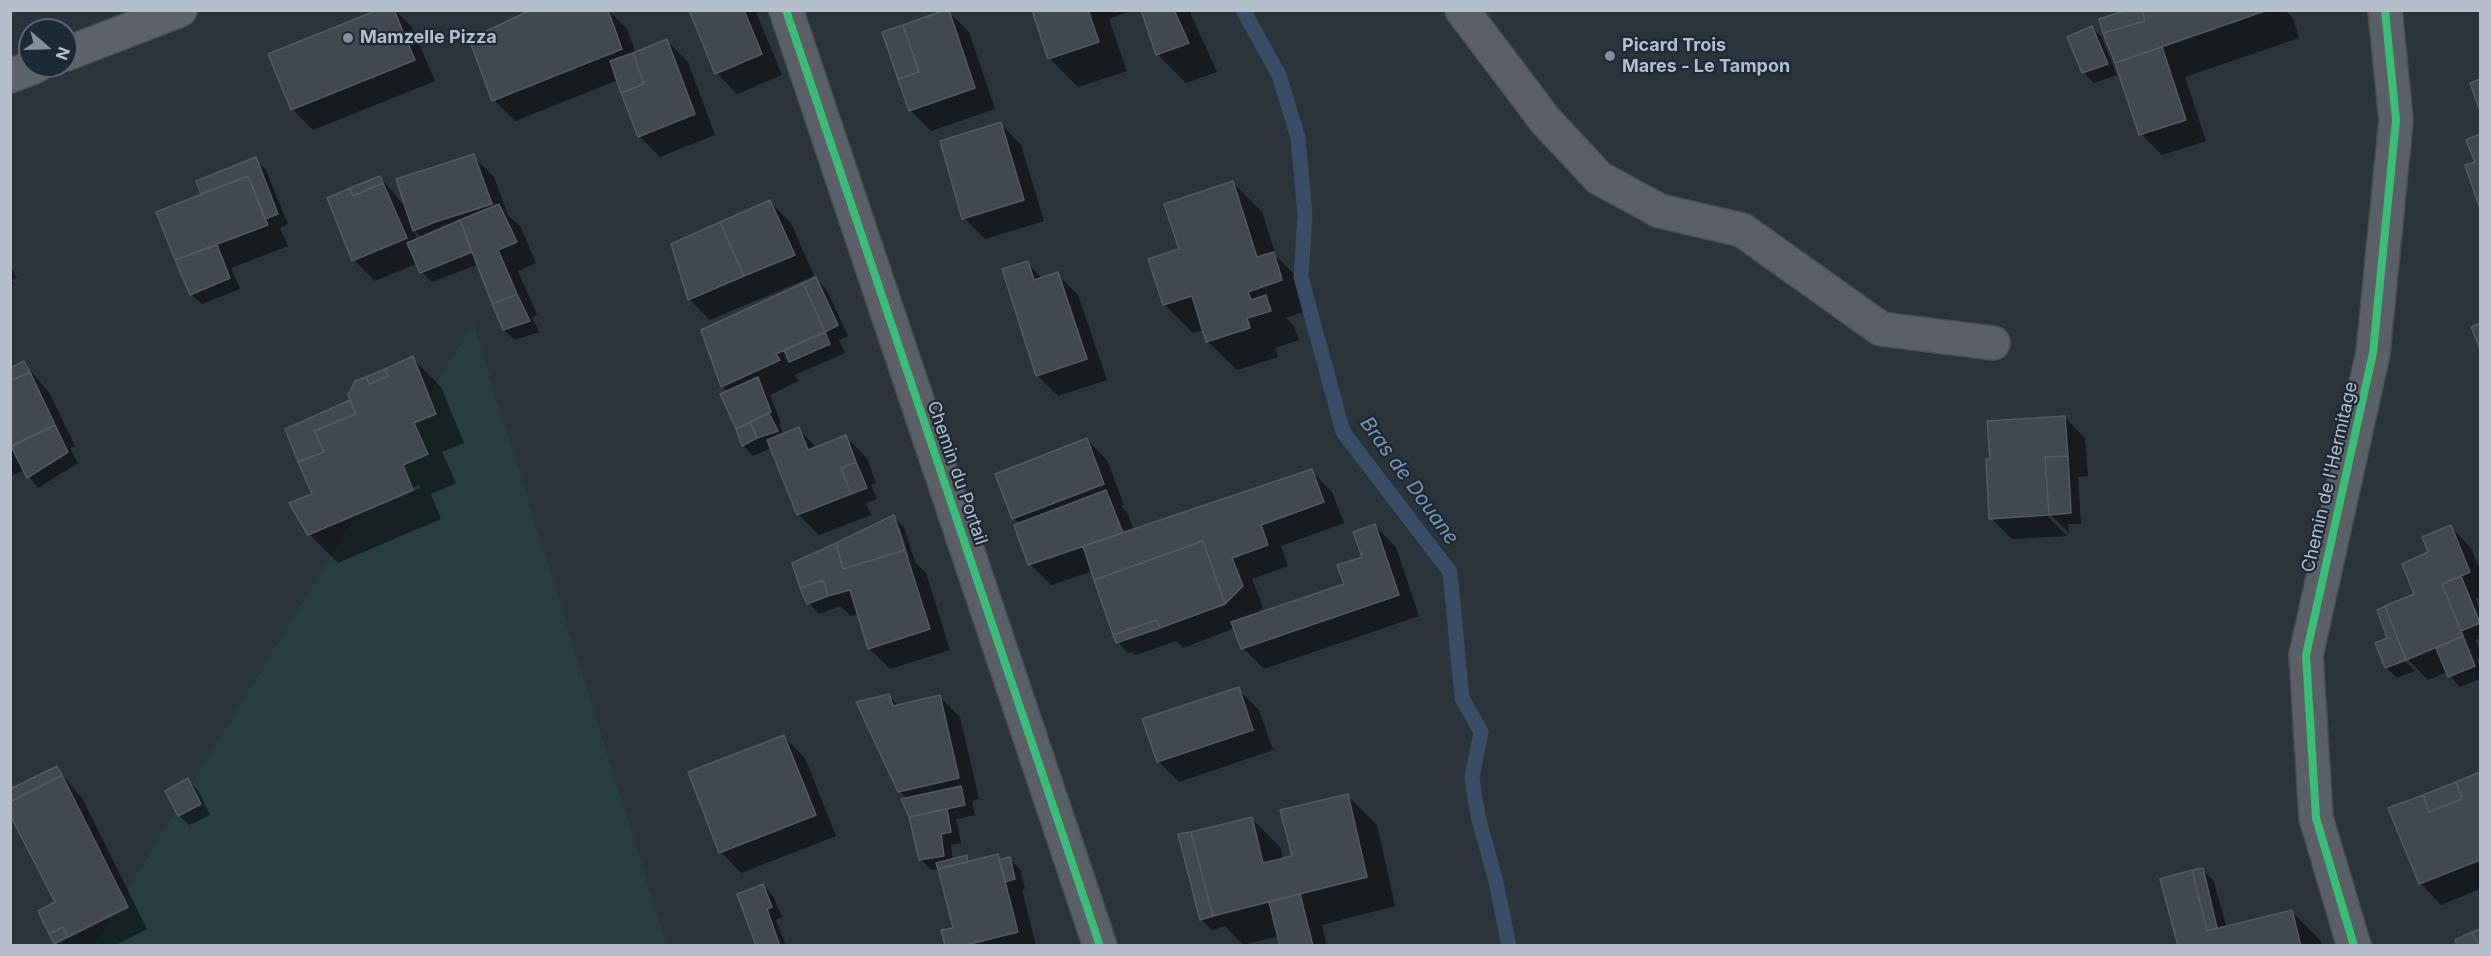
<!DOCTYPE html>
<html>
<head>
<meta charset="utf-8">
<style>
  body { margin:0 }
  #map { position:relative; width:2491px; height:956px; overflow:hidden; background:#2b333b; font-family:Inter,sans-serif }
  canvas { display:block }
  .frame { position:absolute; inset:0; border:12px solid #b5bfcb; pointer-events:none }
  .north { position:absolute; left:18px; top:18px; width:60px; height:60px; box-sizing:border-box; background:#1e2936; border:2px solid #5a6572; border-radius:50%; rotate:110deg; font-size:16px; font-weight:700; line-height:24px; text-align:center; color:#b5bfcb }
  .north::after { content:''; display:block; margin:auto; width:21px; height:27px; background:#858e99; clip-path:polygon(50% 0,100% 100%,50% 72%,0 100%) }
</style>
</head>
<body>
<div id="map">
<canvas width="2491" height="956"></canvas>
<div class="frame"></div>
<div class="north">N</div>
</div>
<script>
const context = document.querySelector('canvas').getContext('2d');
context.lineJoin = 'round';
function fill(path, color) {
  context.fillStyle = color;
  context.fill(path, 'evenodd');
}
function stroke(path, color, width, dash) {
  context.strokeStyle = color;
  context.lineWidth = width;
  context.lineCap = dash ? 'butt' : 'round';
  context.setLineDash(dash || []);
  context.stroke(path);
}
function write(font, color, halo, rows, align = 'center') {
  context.font = font + ' Inter,sans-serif';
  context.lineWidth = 4.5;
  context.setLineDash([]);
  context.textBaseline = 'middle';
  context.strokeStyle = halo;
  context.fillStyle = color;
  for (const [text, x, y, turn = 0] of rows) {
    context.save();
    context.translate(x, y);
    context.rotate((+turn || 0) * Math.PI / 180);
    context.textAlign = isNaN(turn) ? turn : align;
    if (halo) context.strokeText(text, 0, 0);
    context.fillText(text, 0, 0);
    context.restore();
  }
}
fill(new Path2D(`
  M473,323L667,945H94Z`), '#283e41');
fill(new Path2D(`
  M382,10H395L412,27L435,81L313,130L292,109Z
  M536,10H608L627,29L636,53L667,41L688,62L715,135L660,157L639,136L618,80L515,121L494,100Z
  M691,10H755L782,75L737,94L717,73Z
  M1033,10H1133L1109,19L1127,71L1078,87L1049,58Z
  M1140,10H1189L1217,72L1186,83L1157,54L1144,14Z
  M2131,10H2285L2293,18L2299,38L2185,77L2206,141L2162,155L2141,134L2117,62Z
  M948,11L969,32L995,109L931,131L910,110Z
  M2092,27L2102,38L2117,75L2094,83L2083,72Z
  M1001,124L1021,145L1044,221L985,239L964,218Z
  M2480,136V205L2467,166L2477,162L2468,141Z
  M473,156L494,177L508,215L520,226L536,263L518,271L537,315L532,317L539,332L515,340L504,330L479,264L432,282L422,272L418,263L375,281L354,260L380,177L408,210ZM414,230L422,238L418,240Z
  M255,159L266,170L288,224L280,228L288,246L231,268L240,289L202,304L191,294L158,213L203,195L198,182Z
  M1233,183L1262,212L1276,256L1302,282L1311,309L1286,318L1294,326L1299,340L1275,348L1278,357L1237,370L1207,341L1204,330L1193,333L1164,304L1181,250Z
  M770,202L791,223L814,276L710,320L689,299Z
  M1027,263L1043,279L1057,274L1078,295L1107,380L1058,396L1037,375Z
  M10,265L17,278L12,280L14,284L10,286Z
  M816,278L826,289L848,336L839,340L845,353L795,375L799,381L770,395L781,423L779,424L784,435L798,429L817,448L846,437L867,458L876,483L871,485L877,499L866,503L871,515L819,535L798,514L772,448L753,456L743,445L728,392L722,386Z
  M412,358L441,387L464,443L442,452L456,483L431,494L441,519L338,563L309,534L314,495L286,429L352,401ZM419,485L420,488L339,523V520Z
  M24,363L50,394L75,446L70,448L78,463L38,488L24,470L10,477V370Z
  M2064,417L2085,438L2088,476L2078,477L2081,524H2068L2069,533L2045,509L2042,511L2067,536L2012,539L1991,518Z
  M1087,440L1107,460L1124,505L1121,506L1127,512L1134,531L1311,471L1332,492L1344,523L1281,546L1288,566L1252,579L1263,607L1255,615L1346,585L1364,558L1375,526L1396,547L1419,616L1264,669L1243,648L1235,628L1183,648L1176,641L1136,655L1132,652L1128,653L1118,642L1093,571L1051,585L1030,564L1020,524L1013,518Z
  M893,517L904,527L915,562L926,573L950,650L890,669L869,648L859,614L851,616L840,606L819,614L809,603ZM896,528H900L909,557L906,558Z
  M2451,527L2471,548L2480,570V597L2476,599L2480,610V638L2476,640L2480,652V658L2477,659L2480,667V679L2460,687L2447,672L2428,680L2402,653L2400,656L2415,671L2397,678L2386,667L2389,639L2416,595L2430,553Z
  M1238,689L1259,710L1273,750L1179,782L1158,761Z
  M889,696L899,706L939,696L960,717L979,799L972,801L975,815L956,819L961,843L951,845L953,860L967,857L972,862L997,856L1002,861L1009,859L1020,869L1025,889L1022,890L1036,946H946L955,929L940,869L931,870L921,859L907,799L899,791Z
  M784,737L805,758L836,836L741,873L721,852Z
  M56,768L82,798L147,929L114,946H58L40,911L57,903Z
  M2480,774V889L2441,905L2421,884L2390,809Z
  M188,780L198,790L210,815L189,825L179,815Z
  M1348,796L1377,825L1395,906L1322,925L1327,946H1281L1279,936L1243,945L1225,926L1212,930L1201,919L1252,819L1281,848L1283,860L1294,857Z
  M2202,869L2213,880L2227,928L2291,911L2321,941L2322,946H2179Z
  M763,885L773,896L782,917L776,920L786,946H757Z`), '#0007');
stroke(new Path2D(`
  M1243,10L1279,75L1298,138L1305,215L1301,277L1343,432L1450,572L1462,698L1481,732L1472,778L1478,816L1496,882L1509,946`), '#394d66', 15);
const building = new Path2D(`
  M378,10H394L415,60L291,110L268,54Z
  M531,10H608L622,49L492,101L469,39Z
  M689,10H744L762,54L715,74Z
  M945,10H949L975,88L909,111L898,79L919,72L903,25Z
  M1032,10H1088L1099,42L1048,59Z
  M1141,10H1174L1189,43L1156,55Z
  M2127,10H2142L2145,21L2103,33L2099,19Z
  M2142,10H2268L2115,63L2103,33L2145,21Z
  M903,25L919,72L898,79L882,32Z
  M2092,26L2108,64L2082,73L2067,37Z
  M667,39L695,114L638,137L621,93L644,84L633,53Z
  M2162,47L2186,120L2139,135L2115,63Z
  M633,53L644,84L621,93L610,61Z
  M2480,79V111L2470,83Z
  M1001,122L1024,200L962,219L940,141Z
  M2480,134V209L2465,165L2475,162L2466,140Z
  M474,154L492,204L435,222L413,231L396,179Z
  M256,157L278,214L265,219L248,176L201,194L196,181Z
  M248,176L268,225L175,260L156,212Z
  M380,176L383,183L353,196L350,188Z
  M1233,181L1257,257L1274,252L1282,280L1248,292L1251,300L1266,295L1271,311L1247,318L1250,328L1206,342L1192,296L1163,305L1148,259L1179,249L1164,204Z
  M383,183L407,238L352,261L327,198L350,188L353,196Z
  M770,200L795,255L744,276L720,222Z
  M499,204L517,242L498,250L517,294L492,304L460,220Z
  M460,220L472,252L420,273L407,243Z
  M720,222L744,276L688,300L671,244Z
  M217,245L230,278L190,295L175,260Z
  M1028,261L1034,280L1058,272L1087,359L1036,376L1002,269Z
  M816,277L838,325L825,332L803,283Z
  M803,283L825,332L776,354L780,360L721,387L701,330Z
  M517,294L530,321L503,330L492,304Z
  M2480,323V349L2471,327Z
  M825,332L830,344L789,362L784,350Z
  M413,356L436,414L414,423L428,454L403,465L413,490L308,535L289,503L312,494L298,462L324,452L314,431L356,414L348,395L355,381L366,377L369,384L388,376L385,369Z
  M24,361L30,372L10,381V368Z
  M385,369L388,376L369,384L366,377Z
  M30,372L55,425L10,447V381Z
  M758,377L771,412L736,429L720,394Z
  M350,400L356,414L314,431L324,452L298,462L285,429Z
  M769,413L778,431L757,438L750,422Z
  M2065,416L2068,456L2045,457L2049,515L1989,519L1986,459H1990L1987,421Z
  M750,422L757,438L742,446L736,429Z
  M55,425L68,452L27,478L11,446Z
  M799,427L808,450L846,435L856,462L841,468L851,494L797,515L767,440Z
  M1087,438L1104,484L1012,519L995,474Z
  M2068,456L2071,513L2049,515L2045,457Z
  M856,462L867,488L851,494L841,468Z
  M1312,469L1324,502L1261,525L1268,545L1232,558L1243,586L1225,604L1203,541L1094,580L1083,546Z
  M1106,490L1123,533L1028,565L1014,525Z
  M894,515L905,550L843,569L836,543Z
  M1375,524L1399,595L1241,649L1231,622L1344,584L1337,565L1362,557L1353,532Z
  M2451,525L2470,572L2442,584L2463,636L2406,660L2385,606L2414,594L2402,564L2428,552L2422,537Z
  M1203,541L1225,604L1160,628L1156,620L1113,635L1094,580Z
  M836,543L843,569L905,550L930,629L868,649L850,590L828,596L823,580L800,588L792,563Z
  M2461,576L2480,623L2461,631L2442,584Z
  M823,580L828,596L807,604L800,588Z
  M2385,606L2406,660L2385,668L2375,643L2387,638L2377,610Z
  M1156,620L1160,628L1116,643L1113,635Z
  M2463,636L2475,666L2448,677L2436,648Z
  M1239,687L1253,730L1157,762L1142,719Z
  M889,694L893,706L940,695L959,778L898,792L856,702Z
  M784,735L816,815L719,853L688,772Z
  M57,766L62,775L10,802V789Z
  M2480,772V860L2419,884L2388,808L2423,795L2429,812L2462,799L2456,782Z
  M62,775L128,907L68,937L63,927L49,934L38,911L55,902L10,815V802Z
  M188,778L201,804L178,816L165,791Z
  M2456,782L2462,799L2429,812L2423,795Z
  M961,786L965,805L909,817L901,799Z
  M1348,794L1367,877L1213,916L1191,832L1252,817L1263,863L1292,856L1280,810Z
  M947,809L951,832L941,834L944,856L919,860L909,817Z
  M1191,832L1213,916L1200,920L1178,834Z
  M998,854L1018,932L962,946H945L941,930L953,928L938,869Z
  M967,855L968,862L938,869L936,863Z
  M1010,857L1015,879L1005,882L999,860Z
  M2203,868L2217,928L2207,931L2192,870Z
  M2192,870L2207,931L2292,910L2301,946H2178L2160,879Z
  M763,884L772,907L767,909L780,946H756L737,894Z
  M1300,894L1313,946H1280L1269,902Z
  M63,927L68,937L54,944L49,934Z
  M2480,929V946H2478L2472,932Z
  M2472,932L2478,946H2457L2455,940Z`);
fill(building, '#42484f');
stroke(building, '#535a62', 1.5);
const minor = new Path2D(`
  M786,10L1100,946
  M1462,10L1545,120L1599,178L1660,211L1742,230L1881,329L1993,343
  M2354,946L2316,818L2306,655L2373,353L2396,120L2385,10`);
const major = new Path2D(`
  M66,54L180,10
  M10,76L36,66`);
stroke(minor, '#494f55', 36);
stroke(major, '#494f57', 36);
stroke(minor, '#5b6068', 33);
stroke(major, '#5e6369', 33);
stroke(new Path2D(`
  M786,10L1100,946
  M2354,946L2316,818L2306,655L2373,353L2396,120L2385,10`), '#3abd76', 8);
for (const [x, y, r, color] of [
  [348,38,6,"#858e99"],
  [1610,56,6,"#858e99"]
]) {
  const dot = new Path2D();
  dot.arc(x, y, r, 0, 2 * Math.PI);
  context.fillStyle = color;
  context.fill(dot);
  stroke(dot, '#1e2936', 2);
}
write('bold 18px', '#b5bfcb', '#1e2936', [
  ["Mamzelle Pizza",360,38],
  ["Picard Trois",1622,46],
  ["Mares - Le Tampon",1622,67]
], 'left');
write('18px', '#b5bfcb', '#1e2936', [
  ["Chemin du Portail",957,473,71],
  ["Chemin de l'Hermitage",2330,477,-77]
]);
write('italic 20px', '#7c96b3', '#1e2936', [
  ["Bras de Douane",1409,481,54]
]);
</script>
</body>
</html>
